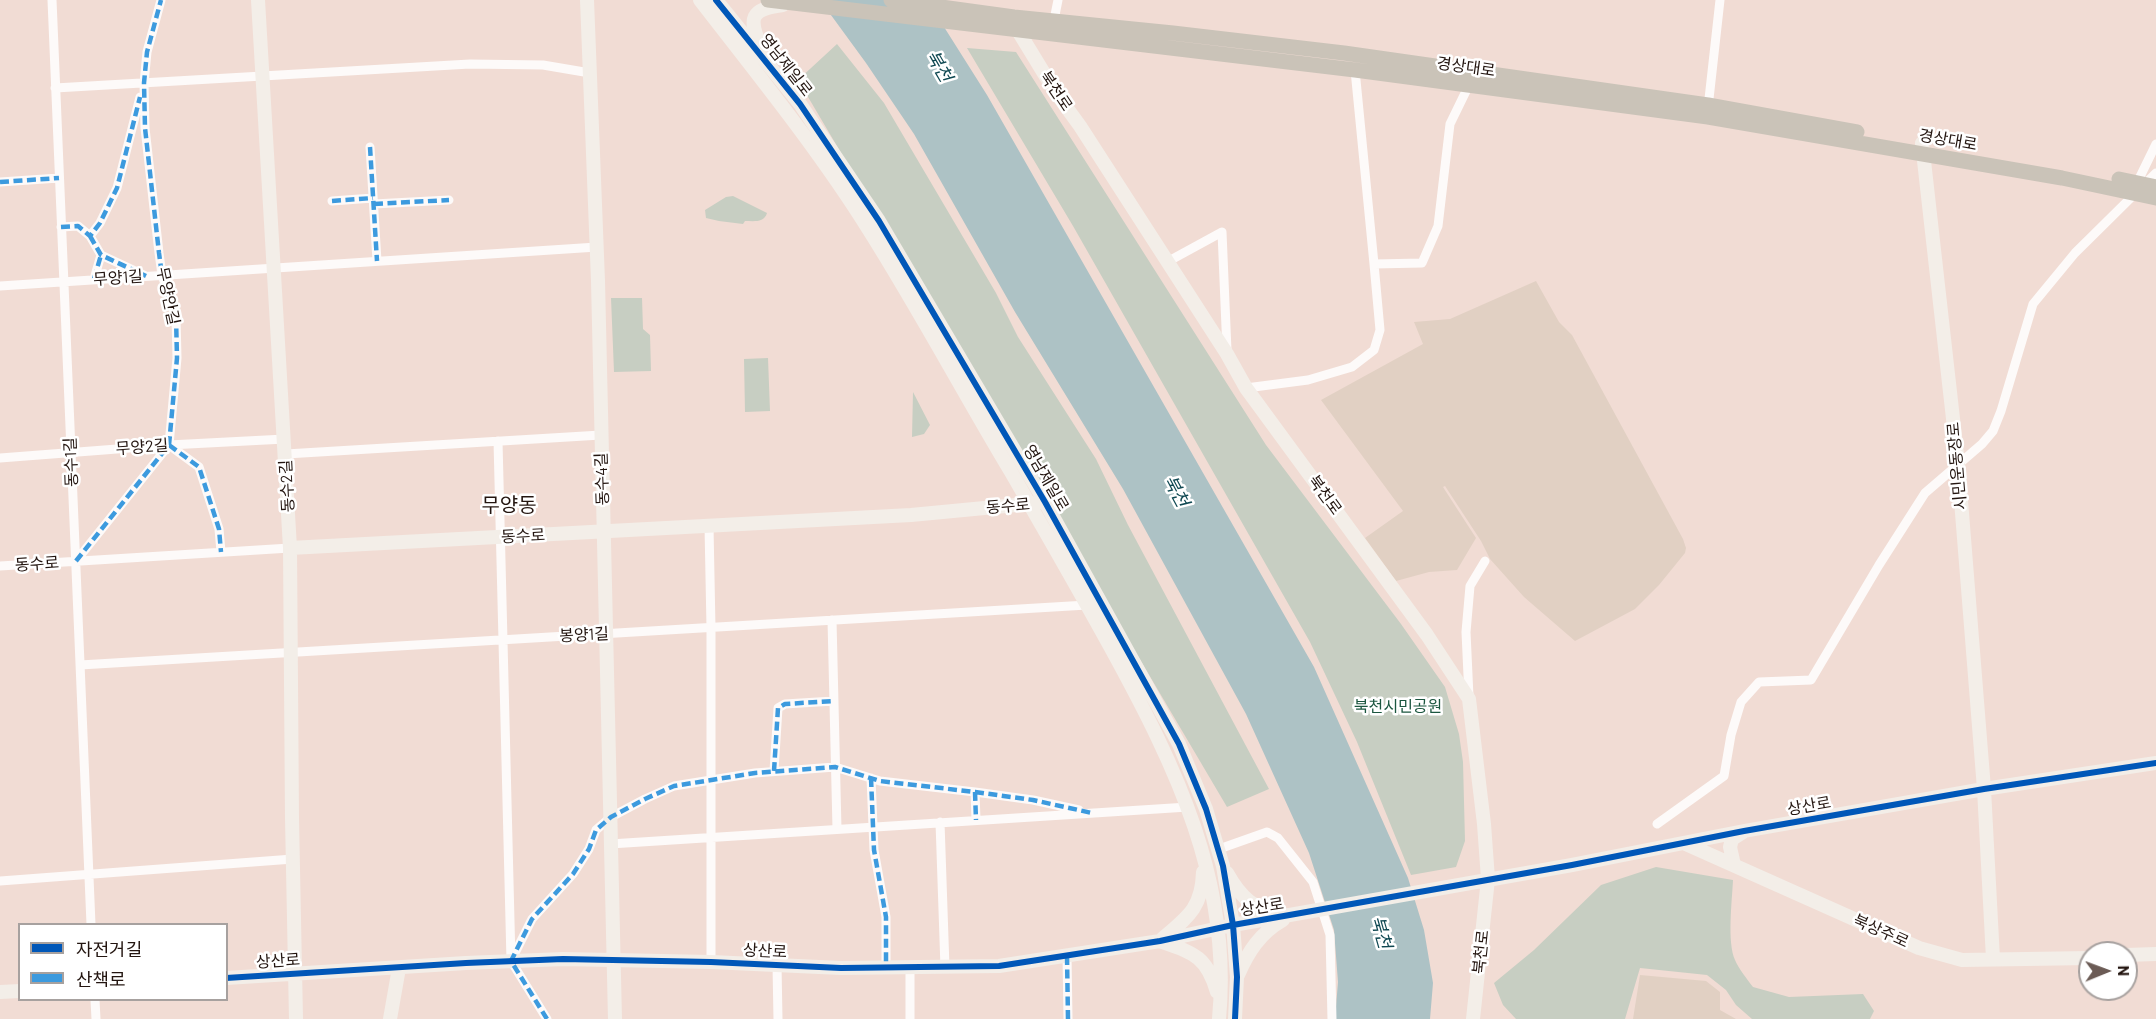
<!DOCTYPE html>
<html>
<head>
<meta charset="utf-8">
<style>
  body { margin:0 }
  #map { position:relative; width:2156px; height:1019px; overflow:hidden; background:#f1dcd4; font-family:Barlow,"Noto Sans KR",sans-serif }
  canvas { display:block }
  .legend { position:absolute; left:18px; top:923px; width:210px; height:78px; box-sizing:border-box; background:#fff; border:2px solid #a7a19f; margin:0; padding:8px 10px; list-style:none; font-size:18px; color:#231510 }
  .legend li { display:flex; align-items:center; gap:12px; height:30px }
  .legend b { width:30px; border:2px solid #a7a19f }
  .north { position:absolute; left:2078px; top:941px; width:60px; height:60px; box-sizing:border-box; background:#fff; border:2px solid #a7a19f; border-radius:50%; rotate:89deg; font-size:16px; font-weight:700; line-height:24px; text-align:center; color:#231510 }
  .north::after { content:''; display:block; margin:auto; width:21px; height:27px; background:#6b5b55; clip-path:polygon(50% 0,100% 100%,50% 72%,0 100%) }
</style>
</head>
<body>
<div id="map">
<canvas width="2156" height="1019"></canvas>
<ul class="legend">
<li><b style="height:8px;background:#0057b8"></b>자전거길</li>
<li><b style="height:8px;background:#3c9ade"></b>산책로</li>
</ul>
<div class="north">N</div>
</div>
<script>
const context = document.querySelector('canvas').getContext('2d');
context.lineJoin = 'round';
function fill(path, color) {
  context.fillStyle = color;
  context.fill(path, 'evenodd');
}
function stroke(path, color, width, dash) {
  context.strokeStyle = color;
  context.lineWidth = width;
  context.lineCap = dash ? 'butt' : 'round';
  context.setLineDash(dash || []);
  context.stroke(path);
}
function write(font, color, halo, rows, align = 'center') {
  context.font = font + ' Barlow,"Noto Sans KR",sans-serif';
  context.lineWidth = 5;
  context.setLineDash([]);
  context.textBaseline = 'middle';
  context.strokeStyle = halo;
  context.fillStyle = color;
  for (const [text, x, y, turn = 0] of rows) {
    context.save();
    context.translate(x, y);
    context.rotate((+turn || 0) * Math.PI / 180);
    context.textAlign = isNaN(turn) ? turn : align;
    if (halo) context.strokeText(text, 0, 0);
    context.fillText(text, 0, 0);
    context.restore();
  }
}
fill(new Path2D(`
  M1536,281L1559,322L1572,335L1683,539L1686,548L1685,553L1659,585L1635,609L1575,641L1524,597L1490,559L1481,541L1445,486L1443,487L1476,538L1457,570L1429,572L1396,581L1365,538L1403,511L1321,400L1423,344L1414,322L1450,319Z
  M1640,975L1706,981L1720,992V1010L1736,1019H1633Z`), '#e1d0c3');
fill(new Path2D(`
  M837,44L884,103L996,293L1018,337L1096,459L1128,525L1269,789L1227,807L798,80Z
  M967,48L1016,52L1266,445L1401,624L1445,687L1459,734L1463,762L1465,841L1456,867L1411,875L1357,742L1310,642L1073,226Z
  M733,196L767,213C764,223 754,221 745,221L743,224L719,221L706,218L705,210L726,197Z
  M611,298H642L643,329L650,335L651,371L614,372Z
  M768,358L770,411L745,412L744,359Z
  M913,392L930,425L924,434L912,437Z
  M1656,867L1733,880C1732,901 1727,942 1735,960C1739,969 1747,979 1753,987L1789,997L1863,994L1874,1011L1870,1019H1752L1736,1005L1726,990L1707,975L1640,968L1625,1019H1516L1503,1005L1494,983L1534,950L1601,885Z`), '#c7cec2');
fill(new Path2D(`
  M820,0H927L987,95L1314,667L1408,878L1424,930L1433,983L1430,1019H1335L1338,982L1334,930L1309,853L1246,714L1123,489L1015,312L914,134L866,63Z`), '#adc2c5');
stroke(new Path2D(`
  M52,0L91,924
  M1054,20L1058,0
  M1355,70L1374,264
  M55,88L470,64L543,65L590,73
  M1708,108L1720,0
  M370,147L377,261
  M0,182L59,178
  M2136,185L2156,144
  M332,201L373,198
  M374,204L449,200
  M61,227L78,226L90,236L100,223L117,188L140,97
  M90,236L101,255L144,275
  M1167,262L1222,232L1227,351
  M94,279L101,255
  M0,286L597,247
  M1246,388L1308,380L1352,367L1374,350L1380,330L1374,264L1422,263L1438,226L1450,124L1469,85
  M498,441L511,961L547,1019
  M169,445L199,467L219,529L221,552
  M286,454L601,435
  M0,458L169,445L285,439
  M709,526L711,628V962
  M76,561L169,445L177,358L176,317L162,275L159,253L145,128L144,83L147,52L161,0
  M0,566L290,548
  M832,620L837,829
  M80,665L1087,605
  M1469,697L1466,632L1470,586L1485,561
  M774,771L778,708L785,704L834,701
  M871,778L874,850L886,917V967
  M975,792L1033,800L1079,810
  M940,822L945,968
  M1657,824L1724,776L1731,735L1741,702L1759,682L1811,680L1879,565L1925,493L1982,444L1993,431L2001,411L2033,304L2075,253L2156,173
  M610,844L1188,807
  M1219,849L1267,832L1278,838L1313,882L1330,935L1332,1019
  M0,881L293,859
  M1067,956L1068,1019
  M512,959L532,919L573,874L589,849L596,830L611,817L645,799L674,786L755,773L835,767L880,781L975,792L976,820
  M777,965L778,1019
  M95,1000L96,1019
  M910,1019V968`), '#fdfaf9', 9);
stroke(new Path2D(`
  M258,0L290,548L292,818L296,1019
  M587,0L598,281L615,1019
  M700,0C758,75 819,150 869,230C919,309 963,392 1011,472C1045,531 1079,590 1112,650C1176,767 1232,882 1219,1019
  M716,0L800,104L879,221L1045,502L1179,744L1206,809L1223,866L1233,925L1237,977L1235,1019
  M1015,22L1017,29L1056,93L1080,126L1227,354L1246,388L1427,635L1469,699L1484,824L1488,879L1473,1019
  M761,47C748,18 750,9 783,5
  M1922,143L1958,463L1984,789L1993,959
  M290,548L911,515L1037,503
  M1686,844L1919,948L1962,960L2090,958
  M1734,865L1730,847L1732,839L1743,832
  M1227,873C1242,900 1253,907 1283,916
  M1162,939C1188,917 1202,908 1203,872
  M1162,942C1194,953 1207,957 1217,992
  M2126,955L2156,954
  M1238,975C1248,952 1260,933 1283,920
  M226,978L466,963L563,959L711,962L841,968L999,966L1160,941L1233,925L1572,865L1744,831L1984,789L2156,763
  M0,992L20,991
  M390,1019L399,968`), '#f3eee8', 14);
stroke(new Path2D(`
  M768,0L1355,70L1708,117L2062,178L2156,198
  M891,0L1014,17L1173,33L1344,53L1708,105L1857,132
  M2119,179L2156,187`), '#cac3b8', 15);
stroke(new Path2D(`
  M370,147L377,261
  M0,182L59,178
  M332,201L373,198
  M374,204L449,200
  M61,227L78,226L90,236L100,223L117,188L140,97
  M90,236L101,255L146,276
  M94,279L101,255
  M169,445L199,467L219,529L221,552
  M76,561L169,445L177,358L176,317L162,275L159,253L145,128L144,83L147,52L161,0
  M774,771L778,708L785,704L834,701
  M871,778L874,850L886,917V967
  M975,792L1033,800L1092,813
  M1067,956L1068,1019
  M547,1019L511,961L532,919L573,874L589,849L596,830L611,817L645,799L674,786L755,773L835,767L880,781L975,792L976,820`), '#3c9ade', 4.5, [9, 4.5]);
stroke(new Path2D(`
  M716,0L800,104L879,221L1045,502L1179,744L1206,809L1223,866L1233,925L1237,977L1235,1019
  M226,978L466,963L563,959L711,962L841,968L999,966L1160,941L1233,925L1572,865L1744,831L1984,789L2156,763`), '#0057b8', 6);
write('16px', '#231510', '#fff', [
  ["영남제일로",786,65,52],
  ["경상대로",1466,67,8],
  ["북천로",1056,91,56],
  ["경상대로",1948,140,10],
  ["무양1길",118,278,-4],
  ["무양안길",168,296,78],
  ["무양2길",142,447,-4],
  ["동수1길",71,462,-92],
  ["시민운동장로",1957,466,-95],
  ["영남제일로",1046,478,60],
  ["동수4길",602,479,-92],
  ["동수2길",287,486,-93],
  ["북천로",1325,495,54],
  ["동수로",1008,506,-5],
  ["동수로",523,536,-3],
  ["동수로",37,564,-4],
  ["봉양1길",584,635,-3],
  ["상산로",1809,806,-10],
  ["상산로",1262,907,-9],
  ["북상주로",1881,931,24],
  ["상산로",765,951,3],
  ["북천로",1481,952,-84],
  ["상산로",278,961,-4]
]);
write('16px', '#1b563f', '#fff', [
  ["북천시민공원",1398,707]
]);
write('italic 18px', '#0f4852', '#fff', [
  ["북천",939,66,60],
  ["북천",1176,491,62],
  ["북천",1381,932,74]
]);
write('20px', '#231510', '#fff', [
  ["무양동",509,505]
]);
</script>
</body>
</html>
